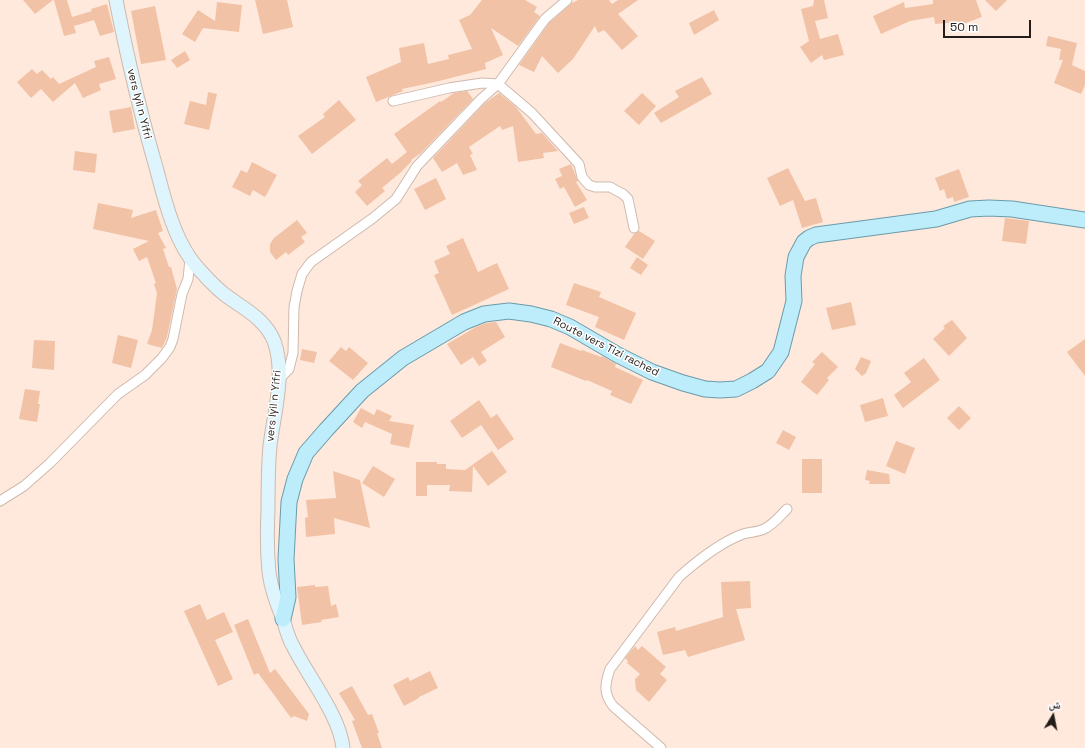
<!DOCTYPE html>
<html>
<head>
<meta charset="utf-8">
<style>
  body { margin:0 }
  #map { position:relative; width:1085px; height:748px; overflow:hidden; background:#ffe9dc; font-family:"Space Grotesk","Noto Naskh Arabic",sans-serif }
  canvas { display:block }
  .north { position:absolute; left:1033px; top:696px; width:40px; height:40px; -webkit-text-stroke:3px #fff; paint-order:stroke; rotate:10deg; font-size:11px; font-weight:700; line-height:16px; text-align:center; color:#241c18 }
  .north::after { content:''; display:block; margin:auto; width:14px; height:18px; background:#241c18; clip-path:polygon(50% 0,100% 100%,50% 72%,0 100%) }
  .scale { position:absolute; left:943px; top:20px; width:88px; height:18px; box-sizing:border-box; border:2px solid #241c18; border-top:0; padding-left:5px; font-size:12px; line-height:14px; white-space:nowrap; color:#241c18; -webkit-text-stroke:3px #fff; paint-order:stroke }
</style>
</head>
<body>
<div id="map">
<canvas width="1085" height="748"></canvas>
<div class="north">ش</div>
<div class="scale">50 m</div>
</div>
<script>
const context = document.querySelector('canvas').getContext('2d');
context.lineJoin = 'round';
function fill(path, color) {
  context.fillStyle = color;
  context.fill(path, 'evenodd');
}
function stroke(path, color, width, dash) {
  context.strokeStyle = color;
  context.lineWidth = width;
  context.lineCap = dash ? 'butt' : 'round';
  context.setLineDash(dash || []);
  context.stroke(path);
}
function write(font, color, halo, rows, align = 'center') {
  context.font = font + ' "Space Grotesk",sans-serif';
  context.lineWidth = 3;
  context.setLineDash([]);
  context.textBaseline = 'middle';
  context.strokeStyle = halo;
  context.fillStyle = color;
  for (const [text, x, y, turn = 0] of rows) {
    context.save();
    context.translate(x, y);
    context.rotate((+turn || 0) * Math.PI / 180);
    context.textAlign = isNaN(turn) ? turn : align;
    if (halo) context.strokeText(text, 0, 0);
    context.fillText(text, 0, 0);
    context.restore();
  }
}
fill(new Path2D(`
  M23,0H53L35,14Z
  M54,0H67L72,17L92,11L91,9L107,4L114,32L100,36L94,20L74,26L76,33L64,36Z
  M255,0H287L293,27L263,34Z
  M482,0H525L537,7L534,12L540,16L518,46L491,28L503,55L485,63L486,69L435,82L402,89L403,91L376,102L366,77L401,62L399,48L424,43L428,64L449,59L448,55L472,49L459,20L470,15Z
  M578,0H609L612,4L618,0H638L618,14L638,36L622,50L604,30L598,33L595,26L573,59L558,73L542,56L534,72L519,65L549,23L572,3Z
  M814,0H824L828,18L815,21L820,39L838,34L844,55L824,60L822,55L811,63L800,47L809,41L801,9L813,6Z
  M933,0H976L982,17L960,25L959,22L935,24L934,17L910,21L881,34L873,16L904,2L905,8L933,4Z
  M985,0H1007L996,11Z
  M217,2L242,5L239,32L203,28L195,42L182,34L198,10L215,21Z
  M155,6L166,60L141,64L131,11Z
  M714,10L719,20L694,35L689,23Z
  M1048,36L1077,43L1072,65L1085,71V85L1081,94L1054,83L1063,60H1059L1061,49L1046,46Z
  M185,51L190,60L177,68L171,60Z
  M109,57L116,79L99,84L101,90L83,98L75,83L53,102L41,89L31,98L17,82L32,69L37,74L42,70L51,79L53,77L59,84L96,67L94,61Z
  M702,77L712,94L661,123L654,113L679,97L675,91Z
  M467,91L473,99L421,153L411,160L412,161L400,173L382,188L385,191L367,206L355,192L362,185L358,181L387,158L392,164L407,152L394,134L440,101L441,102L454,93Z
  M208,92L217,94L209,130L184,124L190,101L206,105Z
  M499,93L516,107L536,134L542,133L558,151L543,153L544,158L518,162L513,126L502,130L500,126L469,147L473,154L470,155L477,170L463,175L457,163L442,172L433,158L485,103Z
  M642,93L656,106L639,125L624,111Z
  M339,100L356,120L312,154L298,136L325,117L323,114Z
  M131,107L135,129L113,133L109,111Z
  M75,151L97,154L95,173L73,170Z
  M252,162L277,175L265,197L253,190L250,196L232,187L241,170L247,173Z
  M571,164L578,181L576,182L587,200L575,207L564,187L560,189L555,179L562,176L559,169Z
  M788,168L805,201L816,198L823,222L802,228L793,200L780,206L767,178Z
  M959,169L969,197L954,202L953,197L947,199L944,189L940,191L935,178Z
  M436,178L446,199L425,210L414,189Z
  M98,203L133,210L131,218L156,210L163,231L158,233L166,248L163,249L169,267H171L177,289L167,337L162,348L147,344L152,330L157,293L154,284L156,283L147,257L139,261L133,249L149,241L93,229Z
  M584,207L589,218L574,224L569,213Z
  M1005,218L1029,221L1026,244L1002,241Z
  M297,220L307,233L301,237L305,242L288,255L286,252L276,260L270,252V244L274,238Z
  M639,231L655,241L643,259L625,247L634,234Z
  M463,238L478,272L497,263L509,289L452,315L434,275L439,273L434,261L450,254L446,246Z
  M637,257L648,265L641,275L630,268Z
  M574,283L601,292L599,297L636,313L624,340L595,327L599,317L566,305Z
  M851,302L856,325L832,330L826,308Z
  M952,320L967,338L949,356L933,339L945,328L943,326Z
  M496,322L505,337L481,352L487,361L479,366L473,357L461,365L447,344L476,327L486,323Z
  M118,335L138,340L131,368L112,363Z
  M1085,339V376L1067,352Z
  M34,340L55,341L54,370L32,368Z
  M560,343L581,351L582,350L601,357L602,356L616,364L615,367L643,380L631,404L610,395L612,391L587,380L586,381L551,367Z
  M341,347L346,351L349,347L368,363L353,380L329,361Z
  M302,349L317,352L314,363L300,360Z
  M822,352L838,367L827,378L829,380L817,395L801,382L815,364L812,362Z
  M861,357L871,361L866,373L862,376L855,369Z
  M924,358L940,380L903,408L894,395L911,382L904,373Z
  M25,389L40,391L38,404H40L37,422L19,419Z
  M883,398L888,416L865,422L860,405Z
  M479,400L491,418L497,414L514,439L498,450L481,425L462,438L450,421Z
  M959,406L971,418L959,430L947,418Z
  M361,408L374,415L377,409L392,416L389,421L414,425L409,448L390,444L392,434L365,422L362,428L353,422Z
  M783,430L796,437L789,450L776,443Z
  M896,441L915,448L905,474L886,466Z
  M492,451L507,472L488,486L473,466L472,492L449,491L450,485H427V496H416V462H437V464H446V469L465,470Z
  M802,459H822V493H802Z
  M373,466L395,479L384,497L362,483Z
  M867,470L889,474L890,484H869L870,481L865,480Z
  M333,471L360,480L370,528L334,518L335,534L306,537L305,518L308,517L306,500L336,498Z
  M750,581L751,608L736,609L745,640L688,657L685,650L663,655L657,632L675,627L676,631L723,617L721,582Z
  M315,585V587L328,586L331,606L336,604L339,617L321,620L322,622L302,625L297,587Z
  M200,604L207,620L224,612L233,632L215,640L233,679L218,686L184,611Z
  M248,619L270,673L275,669L309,714L307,721L294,716L291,718L258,673L254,675L234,625Z
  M635,646L638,650L642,646L666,667L660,674L667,680L649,702L636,690L635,679L640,674L627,663L628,661L625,658Z
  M430,671L438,688L419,697V698L404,706L393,685L408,677L410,681Z
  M352,686L368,715L372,714L379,733H377L382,748H362L352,721L355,720L339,693Z`), '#f1c2a6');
const street = new Path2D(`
  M393,101L449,88L482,83L498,84L532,113L579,164L582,177L589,185L595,187H610L623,194L628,199L634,228
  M279,379L289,369L293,353L294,307L297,291L302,274L311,262L373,218L396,199L417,166L481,99L498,84L545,19L567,0
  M0,501L24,486L50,463L118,394L145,375L162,358L170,347L173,339L182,294L188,279L190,259
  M661,748L613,706C603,693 605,684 610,669L679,577C698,560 719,543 743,534C750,532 758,532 764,529C773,525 780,516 787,509`);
const secondary = new Path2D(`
  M116,0C127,56 140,112 156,167C164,197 172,232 190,258C196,267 215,287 224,294C242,308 265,318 274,341C286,374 274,412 270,446C268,467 268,489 268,511C267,531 267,552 269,572C271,589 277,604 283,619C286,628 288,638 293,646C307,675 340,716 343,748`);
const primary = new Path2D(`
  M283,619L288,597L286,559L289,502L295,479L306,453L326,430L362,391L403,358L464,322L484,314L509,311L531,314L551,319L570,327L618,355L652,372L683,383L705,389L720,390L736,389L752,381L768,371L781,352L794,301L793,276L796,257L804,242L809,238L816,235L936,219L970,209L989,208L1012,209L1085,220`);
stroke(street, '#ceb9ad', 11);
stroke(secondary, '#ceb9ad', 15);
stroke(primary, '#6b9baa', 17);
stroke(street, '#fff', 9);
stroke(secondary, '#def5fd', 13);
stroke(primary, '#bdecfb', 15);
write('11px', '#241c18', '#fff', [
  ["vers Iγil n Yifri",139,104,76],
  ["Route vers Tizi rached",606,347,27],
  ["vers Iγil n Yifri",274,406,-84]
]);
</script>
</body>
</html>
